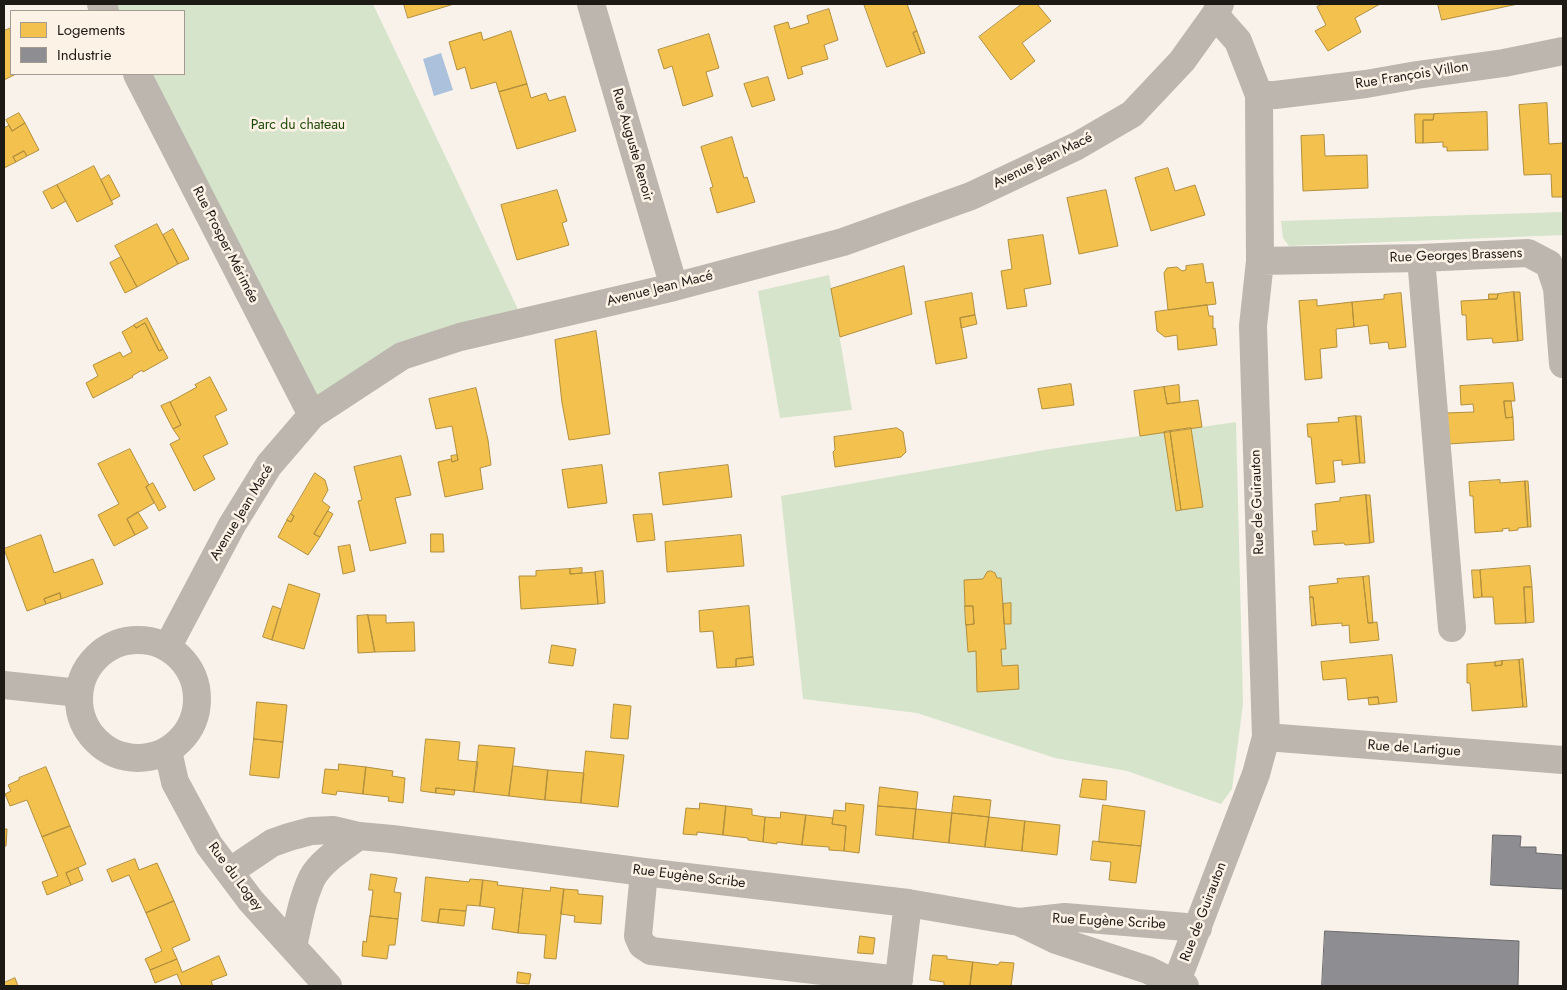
<!DOCTYPE html>
<html>
<head>
<meta charset="utf-8">
<style>
  body { margin:0 }
  #map { position:relative; width:1567px; height:990px; overflow:hidden; background:#f8f2eb; font-family:Jost,sans-serif }
  canvas { display:block }
  .frame { position:absolute; inset:0; border:5px solid #1d1915; pointer-events:none }
  .legend { position:absolute; left:10px; top:10px; width:175px; height:65px; box-sizing:border-box; background:#fdf2e6; border:1px solid #a39b92; margin:0; padding:6px 9px; list-style:none; font-size:15px; color:#1d1915 }
  .legend li { display:flex; align-items:center; gap:10px; height:25px }
  .legend b { width:25px; border:1px solid #a39b92 }
</style>
</head>
<body>
<div id="map">
<canvas width="1567" height="990"></canvas>
<div class="frame"></div>
<ul class="legend">
<li><b style="height:14px;background:#f2c14e"></b>Logements</li>
<li><b style="height:14px;background:#8d8d92"></b>Industrie</li>
</ul>
</div>
<script>
const context = document.querySelector('canvas').getContext('2d');
context.lineJoin = 'round';
function fill(path, color) {
  context.fillStyle = color;
  context.fill(path, 'evenodd');
}
function stroke(path, color, width, dash) {
  context.strokeStyle = color;
  context.lineWidth = width;
  context.lineCap = dash ? 'butt' : 'round';
  context.setLineDash(dash || []);
  context.stroke(path);
}
function write(font, color, halo, rows, align = 'center') {
  context.font = font + ' Jost,sans-serif';
  context.lineWidth = 5;
  context.setLineDash([]);
  context.textBaseline = 'middle';
  context.strokeStyle = halo;
  context.fillStyle = color;
  for (const [text, x, y, turn = 0] of rows) {
    context.save();
    context.translate(x, y);
    context.rotate((+turn || 0) * Math.PI / 180);
    context.textAlign = isNaN(turn) ? turn : align;
    if (halo) context.strokeText(text, 0, 0);
    context.fillText(text, 0, 0);
    context.restore();
  }
}
fill(new Path2D(`
  M101,4H373L524,322L460,337L312,415L137,74H184V11H105Z
  M1563,212V235L1289,246L1283,238L1281,221Z
  M829,275L852,410L780,418L758,291Z
  M1236,422L1243,704L1232,789L1221,804L1127,771L1055,758L917,713L803,699L781,496L1050,449Z`), '#d6e4cb');
fill(new Path2D(`
  M441,53L453,90L434,96L423,59Z`), '#abc1dc');
const homes = new Path2D(`
  M404,4H454L408,18Z
  M864,4H907L917,31L913,33L921,54L887,67Z
  M1022,4H1037L1051,21L1022,43L1035,61L1011,80L979,37Z
  M1323,4H1380L1355,18L1361,32L1328,51L1315,31L1326,25L1317,7Z
  M1438,4H1518L1442,20Z
  M829,9L838,40L824,45L828,59L801,67L803,74L788,79L774,26L788,22L790,29L809,23L807,16Z
  M11,28V74H16L4,80V31Z
  M511,31L527,84L499,92L496,82L471,89L465,67L457,70L449,42L481,32L483,40Z
  M917,31L925,53L921,54L913,33Z
  M709,34L719,68L706,72L713,96L683,106L672,66L664,69L658,50Z
  M768,77L775,100L752,107L744,84Z
  M527,84L531,98L546,93L549,101L565,96L576,131L517,149L499,92Z
  M1547,103L1549,144L1563,143V197H1552L1551,174L1524,175L1519,105Z
  M1487,112L1488,150L1447,151V147H1443V142L1423,143V120H1433L1434,114Z
  M19,113L25,123L12,131L6,120Z
  M1415,114H1434L1433,120H1423V143H1416Z
  M25,123L39,150L27,156L24,151L13,157L16,162L4,168V128L9,125L12,131Z
  M1324,135L1325,156L1367,155L1368,188L1303,191L1301,136Z
  M732,137L744,178L747,177L755,202L717,213L710,188L713,187L701,147Z
  M24,151L27,156L16,162L13,157Z
  M94,166L113,204L77,222L57,185Z
  M1168,168L1175,191L1195,185L1205,215L1151,231L1135,178Z
  M109,175L120,196L111,201L101,180Z
  M57,185L66,201L52,209L43,192Z
  M557,190L567,221L562,223L569,245L517,260L501,205Z
  M1106,190L1118,246L1079,254L1067,198Z
  M157,224L178,264L137,287L115,246Z
  M173,229L189,259L178,264L163,235Z
  M1043,235L1051,284L1024,289L1027,306L1007,309L1001,271L1012,269L1008,240Z
  M121,257L137,287L125,293L110,263Z
  M1203,264L1206,283L1213,282L1216,304L1168,310L1164,273L1167,268L1177,267L1182,271L1186,270V266Z
  M904,266L912,314L840,337L831,289Z
  M1514,292L1518,341L1493,343L1492,338L1467,340L1466,315H1462L1461,301L1497,299L1498,294Z
  M1514,292H1520L1523,340L1518,341Z
  M972,293L975,315L960,318L967,358L936,364L925,302Z
  M1401,293L1406,347L1389,349L1388,342L1370,344L1368,325L1354,327L1352,302L1384,299V295Z
  M1489,294H1498L1497,299H1489Z
  M1317,300V306L1352,302L1354,327L1336,329L1337,347L1320,349L1322,378L1305,380L1299,301Z
  M1207,305L1209,316H1213V329L1215,328L1217,345L1178,350L1177,335L1165,337L1157,331L1155,312Z
  M975,315L977,324L961,328L960,318Z
  M147,318L163,349L159,351L145,323L136,328L134,325Z
  M145,323L159,351L163,349L168,358L143,372L142,370L132,376L133,377L93,398L86,383L98,376L93,365L120,352L123,357L132,352L122,332L134,325L136,328Z
  M596,331L610,434L569,440L562,403L555,340Z
  M210,377L227,410L215,416L228,444L203,456L215,479L194,491L170,444L180,439L173,429L181,425L170,402L197,387L195,385Z
  M1513,383L1515,401H1504L1506,418L1513,417L1514,440L1448,444L1446,413L1474,412L1473,404L1461,405L1460,386Z
  M1071,384L1074,405L1042,409L1038,389Z
  M1179,385L1180,402L1167,404L1164,387Z
  M1164,387L1167,404L1198,400L1202,427L1140,436L1134,391Z
  M476,388L488,440L491,465L480,468L483,489L445,497L438,462L451,459L452,462L458,460L452,426L436,429L429,399Z
  M1504,401H1511L1513,417L1506,418Z
  M170,402L181,425L173,429L161,406Z
  M1356,416L1360,463L1342,465V460L1333,461L1335,482L1316,484L1311,437H1308L1307,424L1339,422L1338,418Z
  M1356,416H1361L1365,463H1360Z
  M897,428L903,432L906,452L901,457L835,467L833,452L835,450L834,437Z
  M1191,428L1203,507L1181,510L1170,431Z
  M1170,431L1181,510L1176,511L1164,432Z
  M130,449L149,485L146,487L154,503L127,519L135,535L114,546L98,515L119,504L98,464Z
  M457,455L458,460L452,462L451,456Z
  M401,456L411,495L395,498L406,543L370,551L358,501L362,500L354,467Z
  M602,465L607,503L568,508L562,470Z
  M728,465L732,497L663,505L659,473Z
  M315,473L325,480L328,490L322,501L330,507L314,534L320,537L308,555L278,537L287,520L291,522L294,516L291,514Z
  M1500,480V483L1525,481L1528,527L1518,528V530L1509,531V528L1502,529L1503,531L1475,533L1473,496H1470L1469,482Z
  M1525,481H1528L1531,527H1528Z
  M153,483L166,507L159,511L146,487Z
  M1366,495L1370,543L1345,545L1344,543L1314,545L1312,531H1317L1315,504L1340,501V498Z
  M1366,495H1370L1374,542L1370,543Z
  M328,511L333,514L320,537L314,534Z
  M138,512L148,528L135,535L127,519Z
  M291,514L294,516L291,522L287,520Z
  M652,514L655,540L637,542L633,515Z
  M431,534H443L444,552H431Z
  M41,535L54,573L93,559L103,584L61,599L60,593L44,599L46,604L27,611L4,549Z
  M741,535L744,566L667,572L665,542Z
  M350,545L355,571L343,574L338,547Z
  M1530,566L1532,587H1524L1526,623L1495,624L1493,597H1482L1480,570Z
  M582,568V573L570,574V569Z
  M570,569V574L595,572L598,604L521,609L519,576H536V571Z
  M1472,570H1480L1482,597L1474,598Z
  M603,571L605,603L598,604L595,572Z
  M991,571L995,573L997,578H1001L1006,649H1001L1002,666L1018,665L1019,689L977,692L976,651L968,652L966,625L974,624L973,606H965L964,580L983,579L987,572Z
  M1369,576L1373,623H1368L1363,577Z
  M1363,577L1368,623L1377,622L1379,640L1350,643L1349,625L1342,626V623L1316,625L1313,597H1310L1309,586L1338,583L1337,579Z
  M289,584L320,594L304,649L272,640Z
  M1524,587H1532L1534,622L1526,623Z
  M60,593L61,599L46,604L44,599Z
  M1310,597H1313L1316,625L1312,626Z
  M1011,603V624H1004L1003,604Z
  M273,606L281,609L272,640L263,637Z
  M749,606L753,657L736,659V667L717,668L713,631L700,632L699,611Z
  M965,606H973L974,624L966,625Z
  M368,615L375,652L358,653L357,616Z
  M368,615H386V623L414,622L415,651L375,652Z
  M552,645L576,649L573,666L549,663Z
  M1392,655L1397,702L1379,704L1378,697L1348,700L1346,678L1323,680L1321,662Z
  M753,657L754,665L736,667V659Z
  M1523,659L1527,707H1523L1519,660Z
  M1519,660L1523,707L1472,711L1470,683H1467V664L1495,662V666L1502,665V661Z
  M1502,661V665L1495,666V662Z
  M1378,697L1379,704L1369,705L1368,698Z
  M257,702L287,705L283,742L254,739Z
  M614,704L631,706L628,739L611,738Z
  M254,739L283,742L279,778L250,775Z
  M426,739L460,742L458,760L478,762L474,792L436,788V793L421,791Z
  M479,745L515,748L509,796L474,792Z
  M586,751L624,755L618,807L581,803Z
  M339,764L366,767L363,794L337,791L336,795L322,793L325,769L338,770Z
  M513,766L548,770L545,800L509,796Z
  M46,767L70,826L42,837L27,800L10,806L5,794L11,791L8,785L19,780V778Z
  M366,767L393,771L392,776L405,778L403,803L388,801L389,797L363,794Z
  M548,770L584,773L581,803L545,800Z
  M1083,779L1107,781L1106,800L1080,797Z
  M880,787L918,792L916,809L878,806Z
  M436,788L455,790L454,795L436,793Z
  M954,796L991,800L989,817L952,813Z
  M700,803L726,806L723,835L697,832V835L683,834L686,808L699,809Z
  M846,803L864,805L859,853L844,851L846,826L832,824L834,810L845,811Z
  M1103,805L1145,811L1141,846L1099,842Z
  M726,806L752,809V815L765,817L763,842L748,840V838L723,835Z
  M878,806L916,809L913,839L876,835Z
  M916,809L952,813L949,843L913,839Z
  M781,812L806,815L802,845L777,842V844L763,842L765,817L780,818Z
  M952,813L989,817L985,847L949,843Z
  M806,815L833,818L832,824L846,826L844,851L829,850V847L802,845Z
  M989,817L1025,821L1022,851L985,847Z
  M1025,821L1060,825L1057,855L1022,851Z
  M70,826L86,864L66,873L71,885L47,895L42,882L58,876L42,837Z
  M4,829H7L6,846H4Z
  M1093,841L1141,846L1136,883L1109,880L1111,862L1091,860Z
  M135,859L139,870L157,863L174,901L146,913L129,875L112,882L107,870Z
  M78,868L83,880L71,885L66,873Z
  M371,874L397,878L394,892L401,893L398,919L370,916L373,890H369Z
  M426,877L469,882L470,879L483,880L480,906L467,905L466,911L440,909L438,923L422,921Z
  M483,880L498,882L497,885L523,888L518,933L492,929L495,908L480,906Z
  M551,887L564,889L556,959L544,958L546,935L518,933L523,888L550,891Z
  M564,889L578,890V894L603,896L601,924L574,922L575,916L561,914Z
  M174,901L190,940L172,948L177,959L150,970L145,959L162,951L146,913Z
  M440,909L466,911L464,926L438,923Z
  M370,916L398,919L395,945H389L387,959L362,956L363,941L366,942Z
  M860,936L875,938L873,954L858,953Z
  M933,955L947,956V959L973,962L970,986H944V982L930,980Z
  M219,956L227,975L211,981L213,986H182L177,974L155,983L150,970L177,959L182,972Z
  M973,962L998,965L1000,962L1014,963L1011,986H970Z
  M518,972L531,974L529,984L517,983Z
  M15,978L18,986H4V983Z`);
fill(homes, '#f2c14e');
stroke(homes, '#b28f3d', 1);
const industry = new Path2D(`
  M1493,835L1521,836L1520,847H1536V853L1563,855V889L1491,885Z
  M1325,931L1519,941L1518,986H1322Z`);
fill(industry, '#8d8d92');
stroke(industry, '#6b6a6c', 1);
stroke(new Path2D(`
  M101,4L105,11
  M591,4L674,287
  M137,74L312,415
  M1259,95H1275L1366,84L1417,75L1504,63L1563,51
  M1421,258L1452,628
  M1260,261L1421,258L1528,253L1549,264L1557,288L1563,364
  M79 699a59 59 0 1 1 118 0a59 59 0 1 1-118 0Z
  M168,646L232,525L269,465L312,415L402,356L460,337L674,287L843,242L971,196L1077,146L1132,114L1182,61L1215,15L1220,4
  M4,685L79,693
  M1266,737L1563,760
  M168,751L175,782L209,845L251,901L328,986
  M229,872L272,843L289,837L311,831L334,830L359,836
  M644,872L638,936L642,945L651,951L899,980
  M293,947C298,924 302,899 312,878C321,861 344,847 359,836L392,839L644,872L908,903L1019,922
  M898,986L908,903
  M1175,986L1256,774L1266,737L1253,326L1260,261L1259,95L1238,41L1215,15
  M1185,986L1176,984L1148,970L1056,940L1019,922L1065,917L1198,928`), '#bcb6af', 28);
write('14px', '#1d1915', '#fdf2e6', [
  ["Rue François Villon",1412,76,-9],
  ["Rue Auguste Renoir",632,145,74],
  ["Avenue Jean Macé",1043,161,-26],
  ["Rue Prosper Mérimée",225,245,63],
  ["Rue Georges Brassens",1456,256,-2],
  ["Avenue Jean Macé",660,289,-14],
  ["Rue de Guirauton",1258,502,-92],
  ["Avenue Jean Macé",242,513,-59],
  ["Rue de Lartigue",1414,749,4],
  ["Rue du Logey",235,877,53],
  ["Rue Eugène Scribe",689,877,7],
  ["Rue de Guirauton",1204,912,-69],
  ["Rue Eugène Scribe",1109,922,3]
]);
write('14px', '#1c4707', '#fdf2e6', [
  ["Parc du chateau",298,126]
]);
</script>
</body>
</html>
